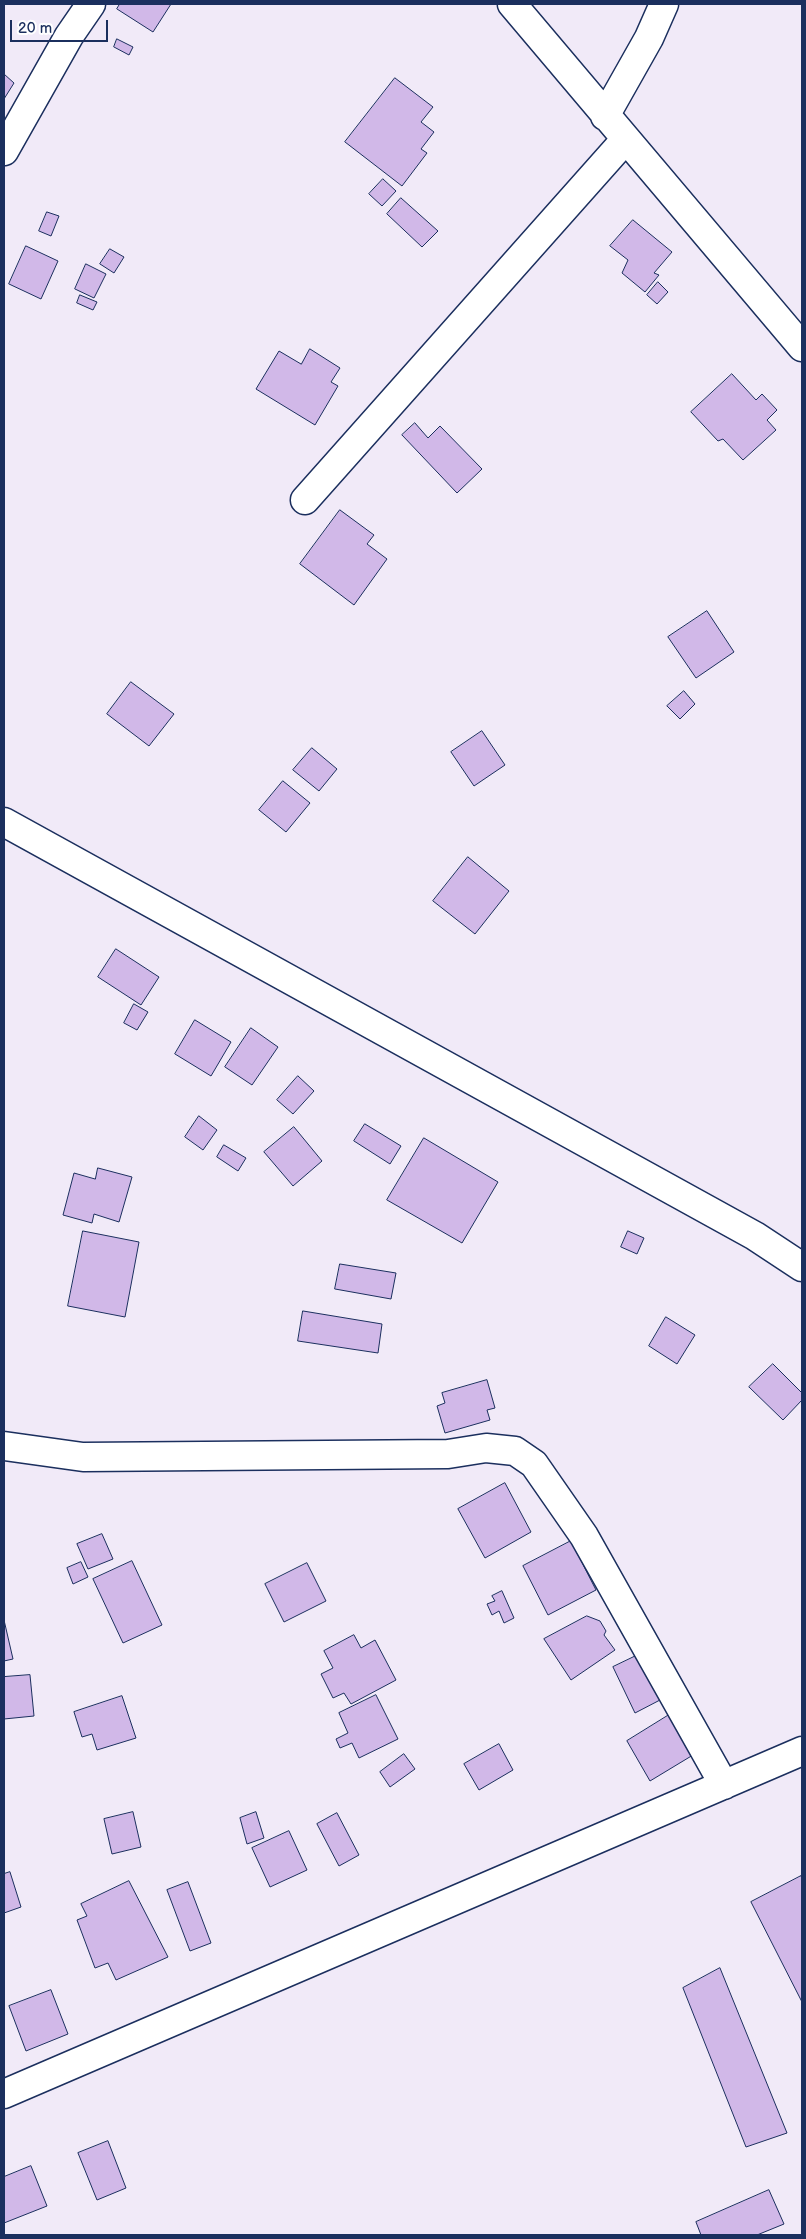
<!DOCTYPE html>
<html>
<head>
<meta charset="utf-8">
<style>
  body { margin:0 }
  #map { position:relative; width:806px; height:2239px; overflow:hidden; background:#f1eaf8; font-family:"Balsamiq Sans",sans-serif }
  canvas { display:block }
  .frame { position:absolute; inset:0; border:5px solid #1b2f5e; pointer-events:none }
  .scale { position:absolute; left:10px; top:20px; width:98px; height:22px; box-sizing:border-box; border:2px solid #1b2f5e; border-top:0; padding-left:6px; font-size:15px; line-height:18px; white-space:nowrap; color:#1b2f5e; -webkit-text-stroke:4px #fff; paint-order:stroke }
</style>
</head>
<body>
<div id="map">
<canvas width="806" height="2239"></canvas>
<div class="frame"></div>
<div class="scale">20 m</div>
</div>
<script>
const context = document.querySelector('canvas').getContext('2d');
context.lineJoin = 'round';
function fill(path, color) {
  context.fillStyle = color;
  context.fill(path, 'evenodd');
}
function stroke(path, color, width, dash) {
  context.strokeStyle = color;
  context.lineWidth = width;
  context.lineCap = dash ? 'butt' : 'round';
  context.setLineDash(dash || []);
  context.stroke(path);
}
const building = new Path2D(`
  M120,4H171L153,32L117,9Z
  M117,39L133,47L129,55L114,47Z
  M4,74L14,83L4,99Z
  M395,78L433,107L421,122L434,132L421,149L427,153L402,186L345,142Z
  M383,179L396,191L382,206L369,194Z
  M401,198L438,231L422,247L387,214Z
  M47,212L59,216L51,236L39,231Z
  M633,220L672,252L654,273L659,275L645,292L622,273L628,260L610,246Z
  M26,246L58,261L41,299L9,284Z
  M110,249L124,257L114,273L100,264Z
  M86,264L106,274L94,298L75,289Z
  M658,282L668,292L657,304L647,295Z
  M80,295L97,302L93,310L77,303Z
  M310,349L340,368L331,382L338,386L315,425L256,389L279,351L301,364Z
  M732,374L756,400L762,394L777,410L767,420L776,430L743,460L723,439L718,441L691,412Z
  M415,423L428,438L440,426L482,469L457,493L402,435Z
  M340,510L374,535L367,544L387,559L354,605L300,564Z
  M707,611L734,652L696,678L668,637Z
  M131,682L174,714L149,746L107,714Z
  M684,691L695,704L680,719L667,706Z
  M482,731L505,765L474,786L451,752Z
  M312,748L337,769L319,791L293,770Z
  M283,781L310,803L286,832L259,810Z
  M468,857L509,891L475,934L433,901Z
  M116,949L159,977L141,1005L98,977Z
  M134,1004L148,1012L137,1030L124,1023Z
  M195,1020L231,1042L211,1076L175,1054Z
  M251,1028L278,1047L252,1085L225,1067Z
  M298,1076L314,1091L293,1114L277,1100Z
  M199,1116L217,1130L203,1150L185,1137Z
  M365,1124L401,1146L390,1164L354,1141Z
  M294,1127L322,1161L293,1186L264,1152Z
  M424,1138L498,1182L462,1243L387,1200Z
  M224,1145L246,1158L238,1171L217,1157Z
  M98,1168L132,1177L119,1222L94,1214L92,1223L63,1215L74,1173L95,1179Z
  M83,1231L139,1242L125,1317L68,1306Z
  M628,1231L644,1238L637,1254L621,1247Z
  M340,1264L396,1273L391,1299L335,1289Z
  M303,1311L382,1324L378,1353L298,1341Z
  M666,1317L695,1335L677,1364L649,1346Z
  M773,1364L802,1393V1400L783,1420L749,1387Z
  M487,1380L495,1408L487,1410L490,1420L445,1433L437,1406L445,1403L442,1393Z
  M505,1483L531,1532L485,1558L458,1509Z
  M102,1534L113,1559L88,1569L77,1544Z
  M571,1541L596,1590L548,1615L523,1566Z
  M132,1561L162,1625L123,1643L93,1579Z
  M81,1562L88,1577L73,1584L67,1568Z
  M307,1563L326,1601L284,1622L265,1584Z
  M502,1591L514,1618L504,1623L499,1611L492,1615L487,1604L495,1601L492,1596Z
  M587,1616L600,1621L606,1631L604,1635L615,1650L571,1680L544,1639Z
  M4,1620L13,1659L4,1661Z
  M354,1635L361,1648L375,1640L396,1680L351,1704L344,1693L333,1698L321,1674L333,1668L324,1651Z
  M638,1655L660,1700L635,1713L613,1667Z
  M30,1675L34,1716L4,1719V1677Z
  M376,1695L398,1739L359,1758L352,1743L340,1748L336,1739L348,1733L339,1713Z
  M122,1696L136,1738L97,1750L92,1734L82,1737L74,1712Z
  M669,1715L693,1755L650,1781L627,1741Z
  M499,1744L513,1770L479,1790L464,1764Z
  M404,1754L415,1769L390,1787L380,1772Z
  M133,1812L141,1847L112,1854L104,1819Z
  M256,1812L264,1838L247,1844L240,1818Z
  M337,1813L359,1855L339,1866L317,1824Z
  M289,1831L307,1870L270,1887L252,1848Z
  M10,1872L21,1907L4,1913V1874Z
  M801,1876L802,1879V2002L751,1902Z
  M129,1881L168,1957L116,1980L108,1963L95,1968L77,1920L87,1916L81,1904Z
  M188,1882L211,1943L190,1951L167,1890Z
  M720,1968L787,2133L746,2147L683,1988Z
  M51,1990L68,2034L26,2051L9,2006Z
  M108,2141L126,2188L97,2200L78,2153Z
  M31,2166L47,2206L4,2223V2177Z
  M769,2190L784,2224L757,2235H701L696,2222Z`);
fill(building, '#d1b8e8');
stroke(building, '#1b2f5e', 1);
const minor = new Path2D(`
  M512,4L802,347
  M605,116L649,38L664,4
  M4,151L69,36L91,4
  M305,500L625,140
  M4,822L755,1236L802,1267
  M4,1446L83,1457L448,1454L486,1448L515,1451L534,1464L584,1536L724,1785
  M4,2094L802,1751`);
stroke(minor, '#1b2f5e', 31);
stroke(minor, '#fff', 28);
</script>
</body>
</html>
